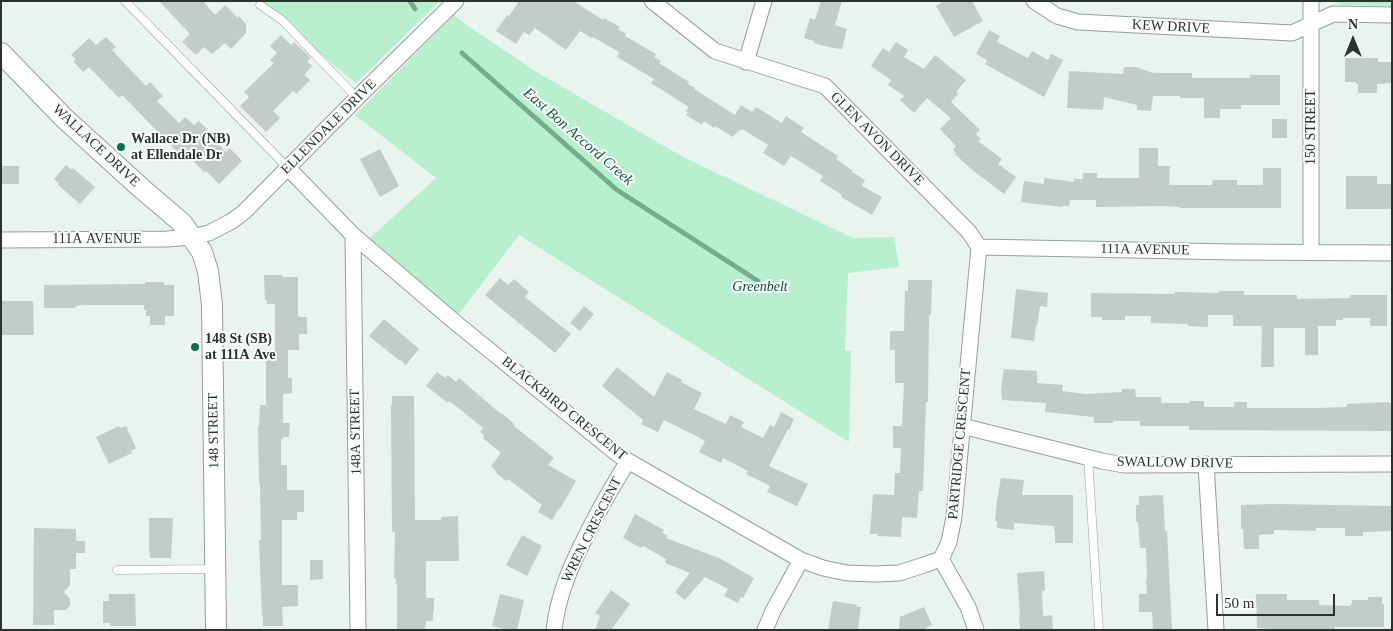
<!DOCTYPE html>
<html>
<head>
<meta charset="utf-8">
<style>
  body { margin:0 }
  #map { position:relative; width:1393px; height:631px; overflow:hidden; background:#e8f4ed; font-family:"Times New Roman",serif }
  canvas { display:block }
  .frame { position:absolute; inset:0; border:2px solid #2e322f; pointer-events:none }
  .north { position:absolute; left:1328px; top:15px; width:50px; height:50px; -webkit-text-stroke:4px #fafffc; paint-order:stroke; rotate:0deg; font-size:14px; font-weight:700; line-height:20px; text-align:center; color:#2e322f }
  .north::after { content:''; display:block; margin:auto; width:18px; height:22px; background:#2e322f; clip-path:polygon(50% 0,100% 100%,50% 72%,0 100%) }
  .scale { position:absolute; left:1216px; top:594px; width:119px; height:22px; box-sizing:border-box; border:2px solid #2e322f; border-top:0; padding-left:6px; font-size:15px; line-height:18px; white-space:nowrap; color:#2e322f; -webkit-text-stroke:4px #fafffc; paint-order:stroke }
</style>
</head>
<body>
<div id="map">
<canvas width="1393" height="631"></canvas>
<div class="frame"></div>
<div class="north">N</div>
<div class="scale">50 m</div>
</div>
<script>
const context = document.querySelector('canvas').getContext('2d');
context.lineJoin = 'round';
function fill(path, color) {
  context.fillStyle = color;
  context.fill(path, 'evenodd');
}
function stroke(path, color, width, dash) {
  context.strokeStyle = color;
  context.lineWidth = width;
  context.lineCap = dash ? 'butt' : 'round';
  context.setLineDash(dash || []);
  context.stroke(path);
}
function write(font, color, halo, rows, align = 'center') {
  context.font = font + ' "Times New Roman",serif';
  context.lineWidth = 4;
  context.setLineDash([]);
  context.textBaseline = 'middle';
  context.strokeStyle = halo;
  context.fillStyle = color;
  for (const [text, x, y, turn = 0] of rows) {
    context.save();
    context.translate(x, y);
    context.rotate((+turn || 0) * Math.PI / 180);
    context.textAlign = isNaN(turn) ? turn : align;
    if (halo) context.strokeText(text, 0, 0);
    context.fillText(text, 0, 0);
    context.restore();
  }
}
fill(new Path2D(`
  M255,1H440L356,83Z
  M1330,1H1392V6L1342,5Z
  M454,15L468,26L535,71L683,157L853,238L894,237L899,267L848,273L845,351H851L849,442L519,235L458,315L370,238L436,178L355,115Z`), '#b7efcf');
stroke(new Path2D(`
  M410,1L415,9
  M462,53L617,190L758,281`), '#74ac8e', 5);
fill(new Path2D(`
  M159,1H203L215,15L225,5L238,18L239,16L246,24V33L231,49L225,43L212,54L204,47L196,55L182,42L190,34Z
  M519,1H573L603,20L604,18L620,27L618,29L626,34L625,36L656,54L654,57L661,61L659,63L689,82L688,84L695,88L694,89L735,115L741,105L752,112L756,107L782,123L786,116L804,128L801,132L838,156L836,159L853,171L852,172L865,180L862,186L882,197L872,215L841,197L842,195L820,181L823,176L791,156L784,166L763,153L768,145L742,129L740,131L739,130L733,137L715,126L714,128L704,121L702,125L686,115L688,112L686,111L689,107L651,83L654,79L617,57L619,52L593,37L592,38L580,31L566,50L535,28L529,35L524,32L516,44L496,31L507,15L509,16Z
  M821,1H842L835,25L847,29L842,49L832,48L814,43V41L804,38L810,18L815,20Z
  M944,1H972L983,21L954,37L936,6Z
  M989,30L1000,36L997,42L1028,58L1032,51L1048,60L1051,54L1063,60L1044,97L985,64L987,60L976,54Z
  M281,35L291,45L294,42L311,58L307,61L312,66L304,75L310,80L296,94L293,91L273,111L280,118L266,132L240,106L249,97L244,92L274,63L270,60L277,53L270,46Z
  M106,37L116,47L112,50L146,86L150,82L163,96L157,101L179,123L185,117L194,125L199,121L208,130L206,132L226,152L230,148L242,161L219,184L206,171L204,172L185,152L181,156L122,95L119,98L89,67L83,72L74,62L76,59L71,55L89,38L96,45Z
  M896,42L908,50L904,57L924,69L935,55L966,80L956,92L958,94L951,102L980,130L976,134L981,139L978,141L1002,159L998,164L1016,177L1004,194L971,169L955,154L956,153L953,150L956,146L940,129L951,118L927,98L914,113L900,100L904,96L888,85L891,80L871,66L883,48L889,52Z
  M1345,58H1378V62H1392V83L1377,84V93H1358V84H1356V82H1345Z
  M1124,67H1135L1154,73H1192V78H1250V75H1280V105H1241V109H1220V118H1204V98H1180V96H1153L1151,111L1137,110V105L1104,97L1103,110L1067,108L1069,71L1123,74Z
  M1272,119H1287V138H1272Z
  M1139,148H1158V166H1170L1169,185H1212L1213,180H1237V185H1263V168H1281V208H1180V207L1164,206L1096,207V200H1070L1069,206H1062V207L1021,202L1024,181L1044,184V178L1074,182V179H1083V173H1097V178H1139Z
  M380,149L399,186L380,197L360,159Z
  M66,165L72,170L73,168L95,187L80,204L58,185L59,184L54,179Z
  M1,166H19V184H1Z
  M1346,176H1377V184H1392V209H1346Z
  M264,275H282V277H298V316H299V317H307V334H299V350H288V378H292V393L283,394V423H290L289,437H283V439H281V465H287V490H304V512H297V520H282V585H298V606L282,607L283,626H263V616H262L259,540H261L260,483H259L258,426H259L260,405H266V358H275V304H267V300H265Z
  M500,278L508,285L514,279L529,292L525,297L571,334L555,353L485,295Z
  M908,280H932L931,315H929L928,402H926L923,491H919L917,518L902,517L901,537L878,536V534H870L873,494L894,495L895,473H900L901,448H893V426H902L904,383H895V350H890V331H904L905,291H908Z
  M145,282H164V285H174V316H165V325H150V316H146V310H144V305H85L75,306L76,308H44V285L145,284Z
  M1016,289L1048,293L1047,307L1040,306L1037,326H1036L1034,341L1011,338Z
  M1219,291H1244V295H1297V299L1350,298V295H1387V326H1370V318H1343V320H1336V326H1318V355H1305V328H1274V367H1261L1262,326H1233V315H1208V327L1188,326V324L1151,323V316H1125V320H1102V317H1091V293L1175,294V292L1219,293Z
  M1,301H33L34,335H1Z
  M584,306L594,314L580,331L570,323Z
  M384,319L419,349L406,365L401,360L400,361L369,336Z
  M617,367L654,397L667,372L682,380L681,382L702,393L694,409L726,424L730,415L744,422L741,427L763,438L770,425L774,427L781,412L794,419L789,430L788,429L769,466L808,484L797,506L767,492L770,486L746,474L748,471L723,458L721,463L699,452L705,441L696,436L664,420L658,432L641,424L643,420L602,386Z
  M1004,369L1037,371V383L1063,385L1062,391L1086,394L1122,392V389H1135L1136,397H1161V403H1190V401H1204V407H1234V402H1247V408H1315L1347,407V404L1389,402V403H1392V431L1189,430V426H1140V421H1113V423H1094V417L1045,412L1046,403L1002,400L1001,389Z
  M437,372L445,378L448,375L456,382L459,378L501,414L502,413L515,425L514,426L554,458L548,465L576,481L560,509L559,508L552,520L538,512L542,505L508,479L506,481L496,473L497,472L491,466L501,453L483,438L484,435L480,432L483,428L461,410L449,401L448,403L426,386Z
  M392,396H414L415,520H441V517L458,516L459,561H426V598H434V612H433V621H426L425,630H397V584H396V578H394L395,532H392L391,405H392Z
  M119,426L120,428L126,426L136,448L131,451L132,453L109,464L96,437Z
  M1001,478L1024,480L1022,495H1073V543H1055V531H1054V526L1014,523V530L997,528V521H995L997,500Z
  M1163,495L1165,531H1167L1172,630H1153L1152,612H1139V594H1147L1146,579H1147L1146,548H1140L1138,522H1136V505H1139V496Z
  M1274,504L1392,506V531L1363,532V536H1345V528H1316V531L1274,530V534L1259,535V549H1244L1243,529H1241V505Z
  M635,514L664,530L662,533L668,536L666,538L719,558L754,578L743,598L741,597L738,603L724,596L728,589L705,577L685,600L675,592L690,573L665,563L666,559L643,546L641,548L623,538Z
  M149,518H173L171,558H150V551H149Z
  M34,528L76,529V541H85V553H76V569H70V585L64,592L70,599V605L66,610H54V625H33Z
  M522,535L542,546L527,576L506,565Z
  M310,560H323V579L310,580Z
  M1044,571L1045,590L1042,591L1043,616L1052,615L1053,630H1020L1019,616H1020L1017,573Z
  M611,590L630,604L611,630H595L600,616L595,613Z
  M109,594H135L136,626H110V623H103V601H109Z
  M500,594L524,600L517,630H508L492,626Z
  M1256,594H1287V600H1319V605L1351,606V604H1352V600H1368V597H1382V604H1384V627H1335V629L1291,630L1257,628Z
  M833,601L857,605L856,607H861L858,630H828Z
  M924,607L932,625L923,630H899L900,617Z`), '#c1cdc6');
const lane = new Path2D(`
  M125,1L288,168
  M260,5L282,20L357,98
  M1088,457L1099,630
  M117,570L213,569`);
const street = new Path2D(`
  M652,1L715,51L825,86L969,232L979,247
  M1034,1L1057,16L1078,22L1292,33L1333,14L1392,15
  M1311,1V252
  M746,62L764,1
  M288,168L353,235L456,323L616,453L628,461L801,560L823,568L847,573L875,574L899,573L924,565L941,559
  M353,235L358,630
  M1,240L167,239L192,237L209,233L232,221L244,212L365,90L456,1
  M979,247L1234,252L1392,253
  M962,426L1102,461L1124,465L1392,464
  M1206,464L1216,630
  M941,559L949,542L954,517L979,247
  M941,559L968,607L976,630
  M554,630C558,594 572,563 588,532C600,507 614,484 628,461
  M765,630L773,611L801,560`);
const secondary = new Path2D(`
  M1,53L64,118L141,188L182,223L202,252L208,271L212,305L216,630`);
stroke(lane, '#949f99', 9);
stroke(street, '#949f99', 17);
stroke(secondary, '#949f99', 22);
stroke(lane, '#fff', 8);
stroke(street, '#fff', 15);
stroke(secondary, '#fff', 20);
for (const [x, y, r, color] of [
  [121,147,5,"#06724a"],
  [195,347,5,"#06724a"]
]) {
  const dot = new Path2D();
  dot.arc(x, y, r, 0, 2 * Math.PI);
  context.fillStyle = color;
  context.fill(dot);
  stroke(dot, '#fafffc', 2);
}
write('14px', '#2e322f', '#fafffc', [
  ["KEW DRIVE",1171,27,3],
  ["ELLENDALE DRIVE",329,127,-45],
  ["150 STREET",1311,127,-90],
  ["GLEN AVON DRIVE",877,139,45],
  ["WALLACE DRIVE",96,146,43],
  ["111A AVENUE",97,239],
  ["111A AVENUE",1145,250,1],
  ["BLACKBIRD CRESCENT",564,409,39],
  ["148 STREET",214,431,-91],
  ["148A STREET",356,432,-91],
  ["PARTRIDGE CRESCENT",960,444,-85],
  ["SWALLOW DRIVE",1175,463,1],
  ["WREN CRESCENT",592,530,-63]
]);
write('bold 14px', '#2e322f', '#fafffc', [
  ["Wallace Dr (NB)",131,139],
  ["at Ellendale Dr",131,155],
  ["148 St (SB)",205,339],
  ["at 111A Ave",205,355]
], 'left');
write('italic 14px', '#004a2e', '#fafffc', [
  ["Greenbelt",760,287]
]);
write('italic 15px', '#175a3d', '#fafffc', [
  ["East Bon Accord Creek",578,137,41]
]);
</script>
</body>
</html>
